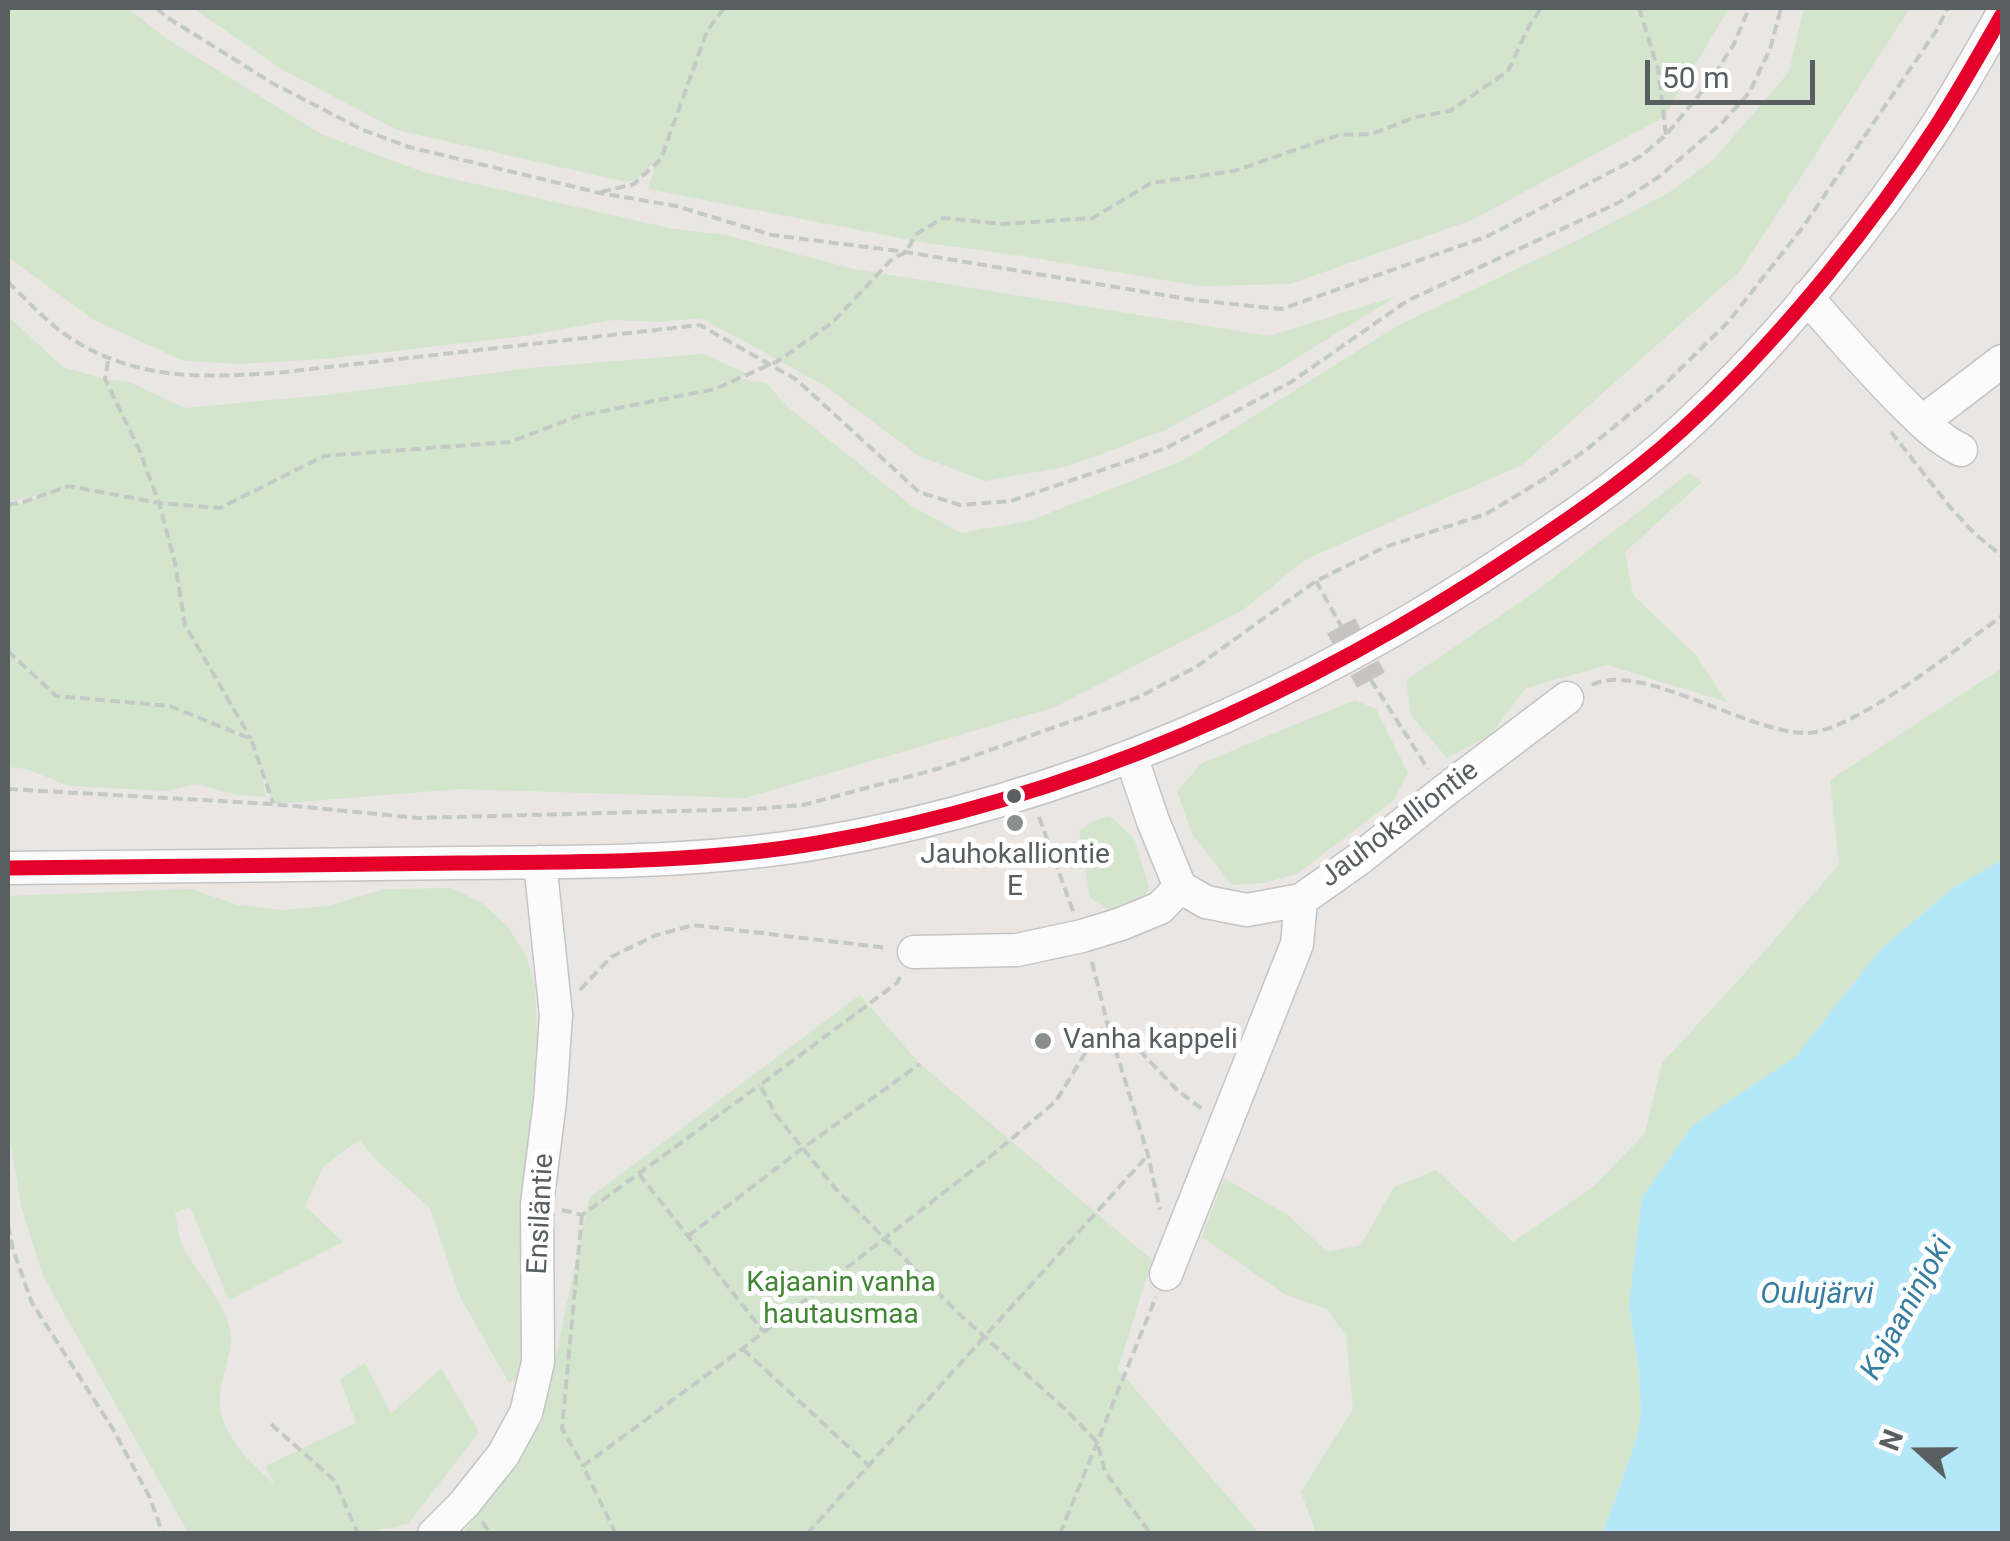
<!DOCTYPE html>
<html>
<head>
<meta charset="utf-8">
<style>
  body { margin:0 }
  #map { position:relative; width:2010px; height:1541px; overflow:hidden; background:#e9e6e3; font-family:Roboto,sans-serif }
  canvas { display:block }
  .frame { position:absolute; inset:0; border:10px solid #595e61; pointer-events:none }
  .north { position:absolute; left:1870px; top:1401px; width:100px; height:100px; -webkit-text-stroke:8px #fff; paint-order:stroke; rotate:291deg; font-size:28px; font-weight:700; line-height:40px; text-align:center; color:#595e61 }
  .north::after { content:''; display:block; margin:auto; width:35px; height:45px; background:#595e61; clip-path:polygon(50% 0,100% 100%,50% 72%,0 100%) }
  .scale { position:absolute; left:1645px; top:60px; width:170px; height:45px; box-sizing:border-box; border:5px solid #595e61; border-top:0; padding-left:12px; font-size:30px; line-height:35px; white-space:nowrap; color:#595e61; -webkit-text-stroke:8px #fff; paint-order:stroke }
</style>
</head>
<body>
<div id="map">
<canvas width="2010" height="1541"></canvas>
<div class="frame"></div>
<div class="north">N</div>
<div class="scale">50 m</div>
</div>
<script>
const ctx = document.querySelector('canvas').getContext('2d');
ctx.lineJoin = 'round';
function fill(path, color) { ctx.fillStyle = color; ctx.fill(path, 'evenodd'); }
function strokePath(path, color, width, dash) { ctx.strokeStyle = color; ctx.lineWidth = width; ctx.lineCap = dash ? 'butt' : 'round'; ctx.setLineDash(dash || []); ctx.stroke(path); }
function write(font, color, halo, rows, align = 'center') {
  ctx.font = font + ' Roboto,sans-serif'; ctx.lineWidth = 10; ctx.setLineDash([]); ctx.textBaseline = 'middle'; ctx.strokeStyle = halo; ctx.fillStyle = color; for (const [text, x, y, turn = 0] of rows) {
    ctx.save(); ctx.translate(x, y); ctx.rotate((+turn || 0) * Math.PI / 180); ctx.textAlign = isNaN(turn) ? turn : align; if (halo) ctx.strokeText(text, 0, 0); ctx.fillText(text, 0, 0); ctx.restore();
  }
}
fill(new Path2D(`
  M 8,8 L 128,8 L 164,37 L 321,134 L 423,172 L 669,228 L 725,235 L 854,269 L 1269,336 L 1397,296 L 1277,370 L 1165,430 L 1069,466 L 985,481 L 919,456 L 822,384 L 701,318 L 661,322 L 613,320 L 524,336 L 325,359 L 240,364 L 184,361 L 94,320 L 8,257 Z
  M 193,8 L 1729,8 L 1664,117 L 1472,220 L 1290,284 L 1199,286 L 1023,256 L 926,243 L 648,189 L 657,159 L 635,180 L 626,182 L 397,130 L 283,70 Z
  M 1804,8 L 1910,8 L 1740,271 L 1522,465 L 1306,559 L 1243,610 L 1055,707 L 745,798 L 460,789 L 273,804 L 257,758 L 266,797 L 237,795 L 196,784 L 167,791 L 70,786 L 26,769 L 8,767 L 8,654 L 26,668 L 8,651 L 8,505 L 23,502 L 50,492 L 8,502 L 8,316 L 63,367 L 105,379 L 129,382 L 185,408 L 336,394 L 529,368 L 703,354 L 748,374 L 739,379 L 766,383 L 789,408 L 913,507 L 961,533 L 1029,521 L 1184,460 L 1397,326 L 1582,238 L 1667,194 L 1714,159 L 1789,72 Z
  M 1689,473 L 1702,482 L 1625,552 L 1633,595 L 1696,655 L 1727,702 L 1607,665 L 1526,688 L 1490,735 L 1447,758 L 1411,715 L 1406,680 L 1532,594 Z
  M 2002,668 L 2002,860 L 1953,888 L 1880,950 L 1795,1057 L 1692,1126 L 1642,1197 L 1629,1305 L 1639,1371 L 1641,1417 L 1635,1444 L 1603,1533 L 1316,1533 L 1301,1492 L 1353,1409 L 1346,1336 L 1327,1309 L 1286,1295 L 1202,1237 L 1224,1178 L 1288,1215 L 1327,1252 L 1361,1245 L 1394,1187 L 1436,1170 L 1513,1242 L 1593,1187 L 1645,1133 L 1662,1063 L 1756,961 L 1839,864 L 1830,780 Z
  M 1355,700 L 1376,709 L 1408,773 L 1394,800 L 1297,874 L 1264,883 L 1232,885 L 1192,834 L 1177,791 L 1202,763 Z
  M 1110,816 L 1134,838 L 1149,887 L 1138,906 L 1112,912 L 1090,898 L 1079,831 L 1093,821 Z
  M 452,888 L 482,903 L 507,926 L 526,955 L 535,987 L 537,1035 L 524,1218 L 526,1371 L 509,1383 L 460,1297 L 430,1208 L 376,1160 L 359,1140 L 324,1166 L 305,1206 L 343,1242 L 229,1300 L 190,1207 L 175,1213 C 178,1226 179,1240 185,1251 C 199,1276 221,1297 229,1325 C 235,1351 222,1370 220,1395 C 216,1433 251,1462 275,1485 L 265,1466 L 356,1423 L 340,1379 L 365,1363 L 391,1414 L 441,1368 L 479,1432 L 408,1524 L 357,1534 L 189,1534 L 43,1276 L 21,1206 L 8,1125 L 8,896 L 191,889 L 238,905 L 282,910 L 328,906 L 384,889 Z
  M 860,995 L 920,1064 L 1152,1260 L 1118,1369 L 1259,1533 L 463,1534 L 542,1422 L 589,1198 Z`), '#d4e5cd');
fill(new Path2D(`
  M 2002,860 L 2002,1533 L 1603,1533 L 1635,1444 L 1641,1417 L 1639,1371 L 1629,1305 L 1642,1197 L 1692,1126 L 1795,1057 L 1880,950 L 1953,888 Z`), '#b4e7f7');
strokePath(new Path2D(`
  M 1341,626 L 1371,680`), '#c5c4c2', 32, [32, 16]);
const minor = new Path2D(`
  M 1807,297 C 1836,331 1865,364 1896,396 C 1916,416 1935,437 1961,450
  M 1922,422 L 2002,361
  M 1131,756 L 1153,821 L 1180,887 L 1206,902 L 1247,910 L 1301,900 L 1359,859 L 1443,792 L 1567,698
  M 8,868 C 158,867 309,865 459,863 C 579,862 700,863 818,843 C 1070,800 1307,694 1519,552 C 1583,510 1647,465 1702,411 C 1787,330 1873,223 1937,125 C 1960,89 1981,52 2002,15
  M 914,952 L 1017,950 L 1082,936 L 1121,924 L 1160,908 L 1180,887
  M 1166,1274 L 1297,944 L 1301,900
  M 434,1534 L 464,1504 L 503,1455 L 526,1413 L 538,1362 L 537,1204 L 550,1101 L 556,1015 L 540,862`);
strokePath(minor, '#c4c4c4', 35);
strokePath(new Path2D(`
  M 157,8 L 165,16 L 272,83 L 363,130 L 409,147 L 600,193 L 676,206 L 772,235 L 906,252 L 1193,300 L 1282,309 L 1488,236 L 1641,156 L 1666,135 L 1709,83 L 1734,44 L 1749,8
  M 1639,8 L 1658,69 L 1666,135
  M 601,192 L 634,184 L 661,159 L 707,31 L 724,8
  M 8,282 C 28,301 49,325 72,339 C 136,380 202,378 276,373 L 700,325 L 797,380 L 919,492 L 960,505 L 1011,501 L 1166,448 L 1291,382 L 1407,301 L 1620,202 L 1660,176 L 1722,123 L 1749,93 L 1770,49 L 1781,8
  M 108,361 L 105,379 L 139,449 L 159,503 L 175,563 L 185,625 L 251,739
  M 1891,432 L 1951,508 L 1975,534 L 2002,556
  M 8,505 L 23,502 L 69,486 L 159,503 L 220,508 L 324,456 L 510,442 L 578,416 L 715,389 L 778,361 L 832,323 L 891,260 L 906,252 L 916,234 L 943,218 L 1003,224 L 1093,218 L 1151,183 L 1234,171 L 1339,135 L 1371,134 L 1416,117 L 1450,111 L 1508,71 L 1529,26 L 1541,8
  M 1316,581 L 1341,626
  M 8,651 L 56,696 L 170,706 L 251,739 L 273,803
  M 1371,680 L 1428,769
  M 1592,685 C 1638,660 1748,733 1806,733 C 1853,733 1961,645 2002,616
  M 8,789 L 273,804 L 418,818 L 754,809 L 803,805 L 937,769 L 1139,697 L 1196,667 L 1316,581 L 1385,547 L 1486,514 L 1539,482 L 1586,450 L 1661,388 L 1728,322 L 1803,227 L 1936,31 L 1948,8
  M 1039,817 L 1073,911
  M 1092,962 L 1107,1022 L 1142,1053 L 1178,1091 L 1202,1109
  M 900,977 L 897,983 L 760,1085 L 776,1115 L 834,1187 L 958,1313 L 1065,1409 L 1097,1442 L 1105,1472 L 1151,1534
  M 580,990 L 611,957 L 654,936 L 693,925 L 888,948
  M 639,1174 L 763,1331
  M 562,1210 L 582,1215 L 760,1085
  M 582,1215 L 562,1428 L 583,1466
  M 8,1225 L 13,1250 L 32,1303 L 113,1429 L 150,1498 L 163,1534
  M 688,1236 L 803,1148 L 920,1064
  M 743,1349 L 868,1465
  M 271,1424 L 335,1481 L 358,1534
  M 482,1522 L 491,1534
  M 616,1534 L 583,1466 L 742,1349 L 996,1152 L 1056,1101 L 1089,1047 L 1107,1022 L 1148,1155 L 1160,1210
  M 807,1534 L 1148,1155
  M 1060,1534 L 1156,1297`), '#c4c9c6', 4, [10, 5]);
strokePath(minor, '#fcfbfb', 32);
strokePath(new Path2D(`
  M 8,868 C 158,867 309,865 459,863 C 579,862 700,863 818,843 C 1070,800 1307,694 1519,552 C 1583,510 1647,465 1702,411 C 1787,330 1873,223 1937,125 C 1960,89 1981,52 2002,15`), '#e4002b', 15);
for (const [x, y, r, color] of [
  [1014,796,9,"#595e61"],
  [1015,823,10,"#8b8e8e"],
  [1043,1041,10,"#8b8e8e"]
]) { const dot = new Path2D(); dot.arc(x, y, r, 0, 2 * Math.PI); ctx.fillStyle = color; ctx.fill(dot); strokePath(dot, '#fff', 4); }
write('28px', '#595e61', '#fff', [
  ["Jauhokalliontie",1400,825,-37],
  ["Ensiläntie",542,1214,-87]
]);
write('28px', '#595e61', '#fff', [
  ["Jauhokalliontie",1015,856],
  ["E",1015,888],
  ["Vanha kappeli",1063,1041,"left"]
]);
write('28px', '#408534', '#fff', [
  ["Kajaanin vanha",841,1284],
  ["hautausmaa",841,1316]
]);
write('italic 30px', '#377d9f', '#fff', [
  ["Oulujärvi",1817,1295],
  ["Kajaaninjoki",1908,1309,-61]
]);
</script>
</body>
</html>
